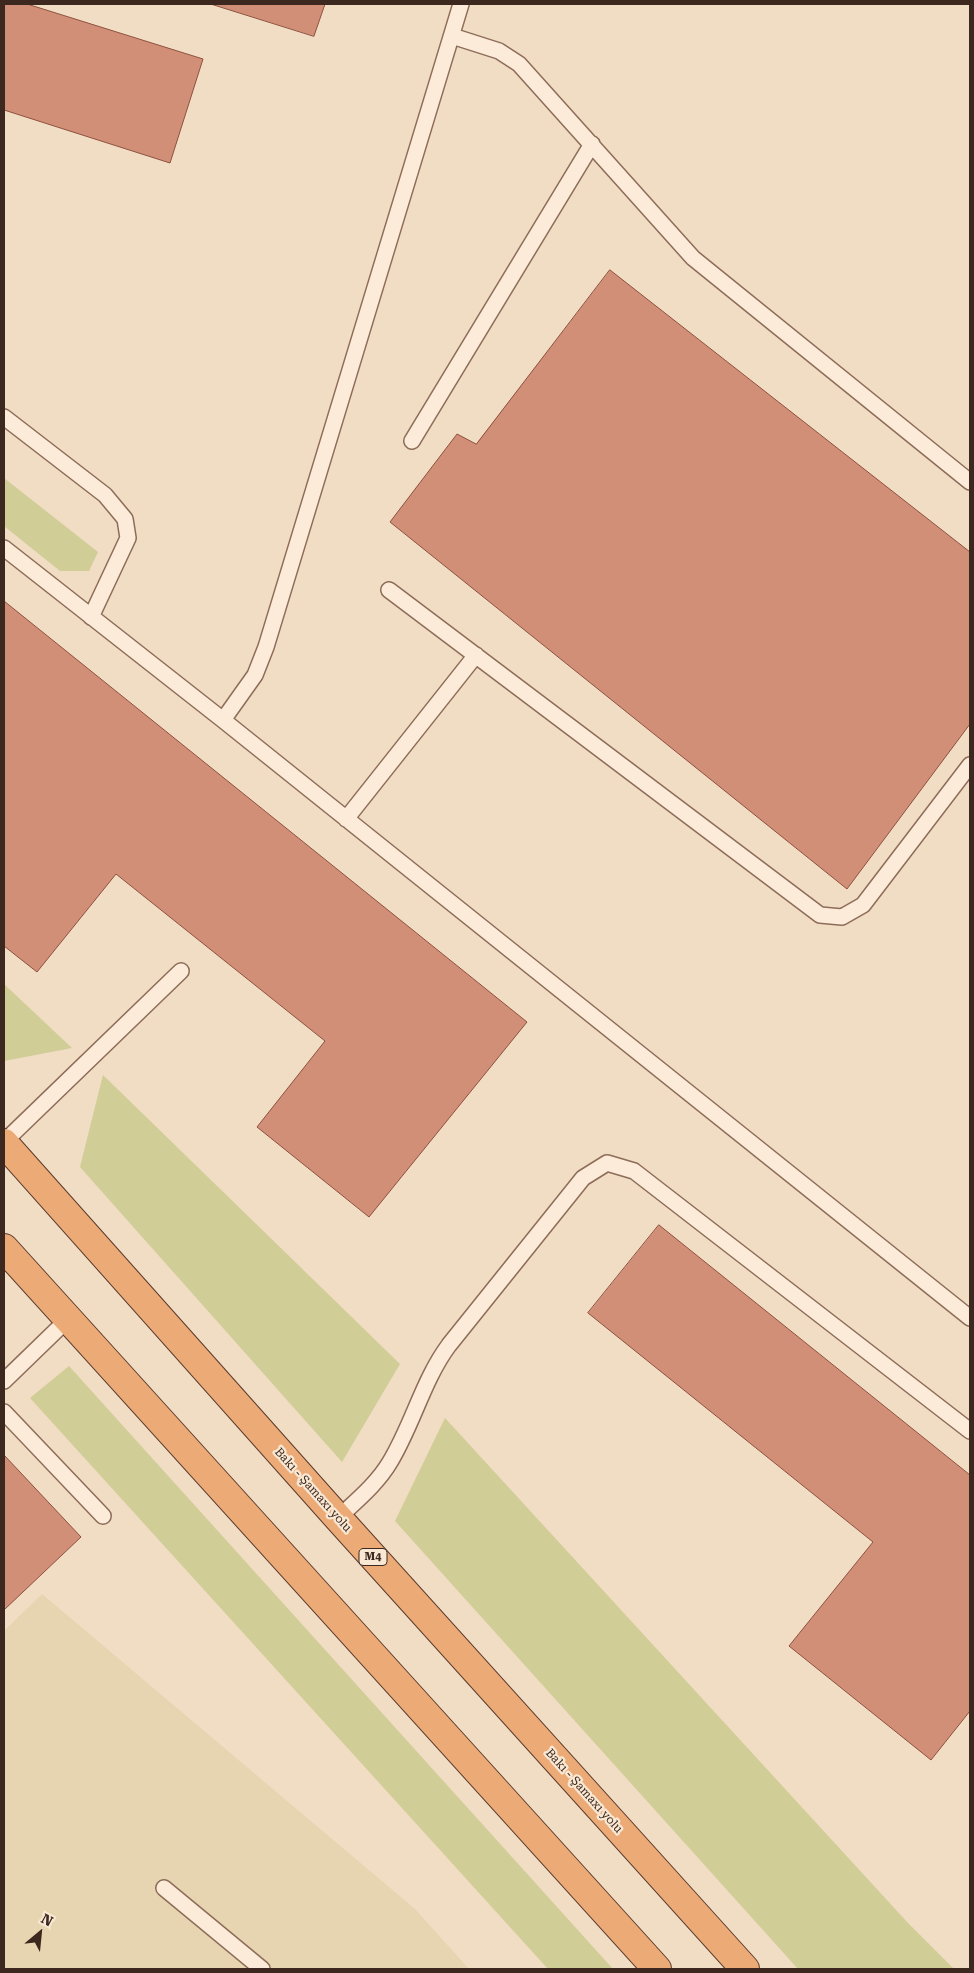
<!DOCTYPE html>
<html>
<head>
<meta charset="utf-8">
<style>
  body { margin:0 }
  #map { position:relative; width:974px; height:1973px; overflow:hidden; background:#f1dcc4; font-family:"Roboto Serif",serif }
  canvas { display:block }
  .frame { position:absolute; inset:0; border:5px solid #3c281e; pointer-events:none }
  .north { position:absolute; left:15px; top:1908px; width:50px; height:50px; -webkit-text-stroke:4px #f8e8d4; paint-order:stroke; rotate:28deg; font-size:14px; font-weight:700; line-height:20px; text-align:center; color:#3c281e }
  .north::after { content:''; display:block; margin:auto; width:18px; height:22px; background:#3c281e; clip-path:polygon(50% 0,100% 100%,50% 72%,0 100%) }
</style>
</head>
<body>
<div id="map">
<canvas width="974" height="1973"></canvas>
<div class="frame"></div>
<div class="north">N</div>
</div>
<script>
const ctx = document.querySelector('canvas').getContext('2d');
ctx.lineJoin = 'round';
function fill(path, color) { ctx.fillStyle = color; ctx.fill(path, 'evenodd'); }
function strokePath(path, color, width, dash) { ctx.strokeStyle = color; ctx.lineWidth = width; ctx.lineCap = dash ? 'butt' : 'round'; ctx.setLineDash(dash || []); ctx.stroke(path); }
function write(font, color, halo, rows, align = 'center') {
  ctx.font = font + ' "Roboto Serif",serif'; ctx.lineWidth = 4.5; ctx.setLineDash([]); ctx.textBaseline = 'middle'; ctx.strokeStyle = halo; ctx.fillStyle = color; for (const [text, x, y, turn = 0] of rows) {
    ctx.save(); ctx.translate(x, y); ctx.rotate((+turn || 0) * Math.PI / 180); ctx.textAlign = isNaN(turn) ? turn : align; if (halo) ctx.strokeText(text, 0, 0); ctx.fillText(text, 0, 0); ctx.restore();
  }
}
fill(new Path2D(`
  M 42,1594 L 415,1909 L 469,1969 L 4,1969 L 4,1631 Z`), '#e7d5b1');
fill(new Path2D(`
  M 4,478 L 98,552 L 89,571 L 60,571 L 4,526 Z
  M 4,984 L 72,1048 L 4,1061 Z
  M 103,1075 L 400,1364 L 342,1462 L 80,1167 Z
  M 69,1366 L 613,1969 L 548,1969 L 30,1398 Z
  M 445,1418 L 908,1923 L 954,1969 L 798,1969 L 395,1521 Z`), '#d0cd97');
const building = new Path2D(`
  M 4,4 L 27,4 L 203,59 L 170,163 L 4,110 Z
  M 211,4 L 325,4 L 314,36 Z
  M 610,270 L 970,552 L 970,724 L 847,889 L 390,522 L 457,434 L 476,444 Z
  M 4,601 L 527,1022 L 369,1217 L 257,1127 L 325,1041 L 116,874 L 37,972 L 4,946 Z
  M 659,1225 L 970,1475 L 970,1711 L 931,1760 L 789,1646 L 873,1542 L 588,1313 Z
  M 4,1455 L 81,1537 L 4,1610 Z`);
fill(building, '#d18f78');
strokePath(building, '#8d503d', 1);
const service = new Path2D(`
  M 452,36 L 499,51 L 519,64 L 693,258 L 970,482
  M 4,417 L 105,495 L 125,519 L 128,538 L 91,617
  M 412,441 L 592,144
  M 4,548 L 223,720 L 970,1318
  M 389,590 L 820,915 L 842,917 L 863,905 L 970,765
  M 223,720 L 255,675 L 266,647 L 461,4
  M 346,819 L 476,655
  M 4,1142 L 181,971
  M 4,1381 L 68,1319
  M 4,1412 L 103,1516
  M 338,1518 C 356,1501 377,1484 390,1462 C 413,1424 423,1380 449,1345 L 583,1178 L 607,1163 L 634,1171 L 970,1431
  M 164,1888 L 262,1969`);
const trunk = new Path2D(`
  M 4,1143 L 338,1518 L 745,1969
  M 4,1248 L 657,1969`);
strokePath(service, '#8d6c59', 18);
strokePath(trunk, '#5a3b2d', 30);
strokePath(service, '#fbebd8', 15);
strokePath(trunk, '#ecaa76', 28);
for (const [x, y, w] of [
  [373,1557,28]
]) { const box = new Path2D(); box.roundRect(x - w / 2, y - 8.5, w, 17, 4); ctx.fillStyle = '#f8e8d4'; ctx.fill(box); strokePath(box, '#3c281e', 1); }
write('bold 11px', '#3c281e', null, [
  ["M4",373,1557]
]);
write('12px', '#3c281e', '#f8e8d4', [
  ["Bakı - Şamaxı yolu",313,1490,48],
  ["Bakı - Şamaxı yolu",584,1791,48]
]);
</script>
</body>
</html>
